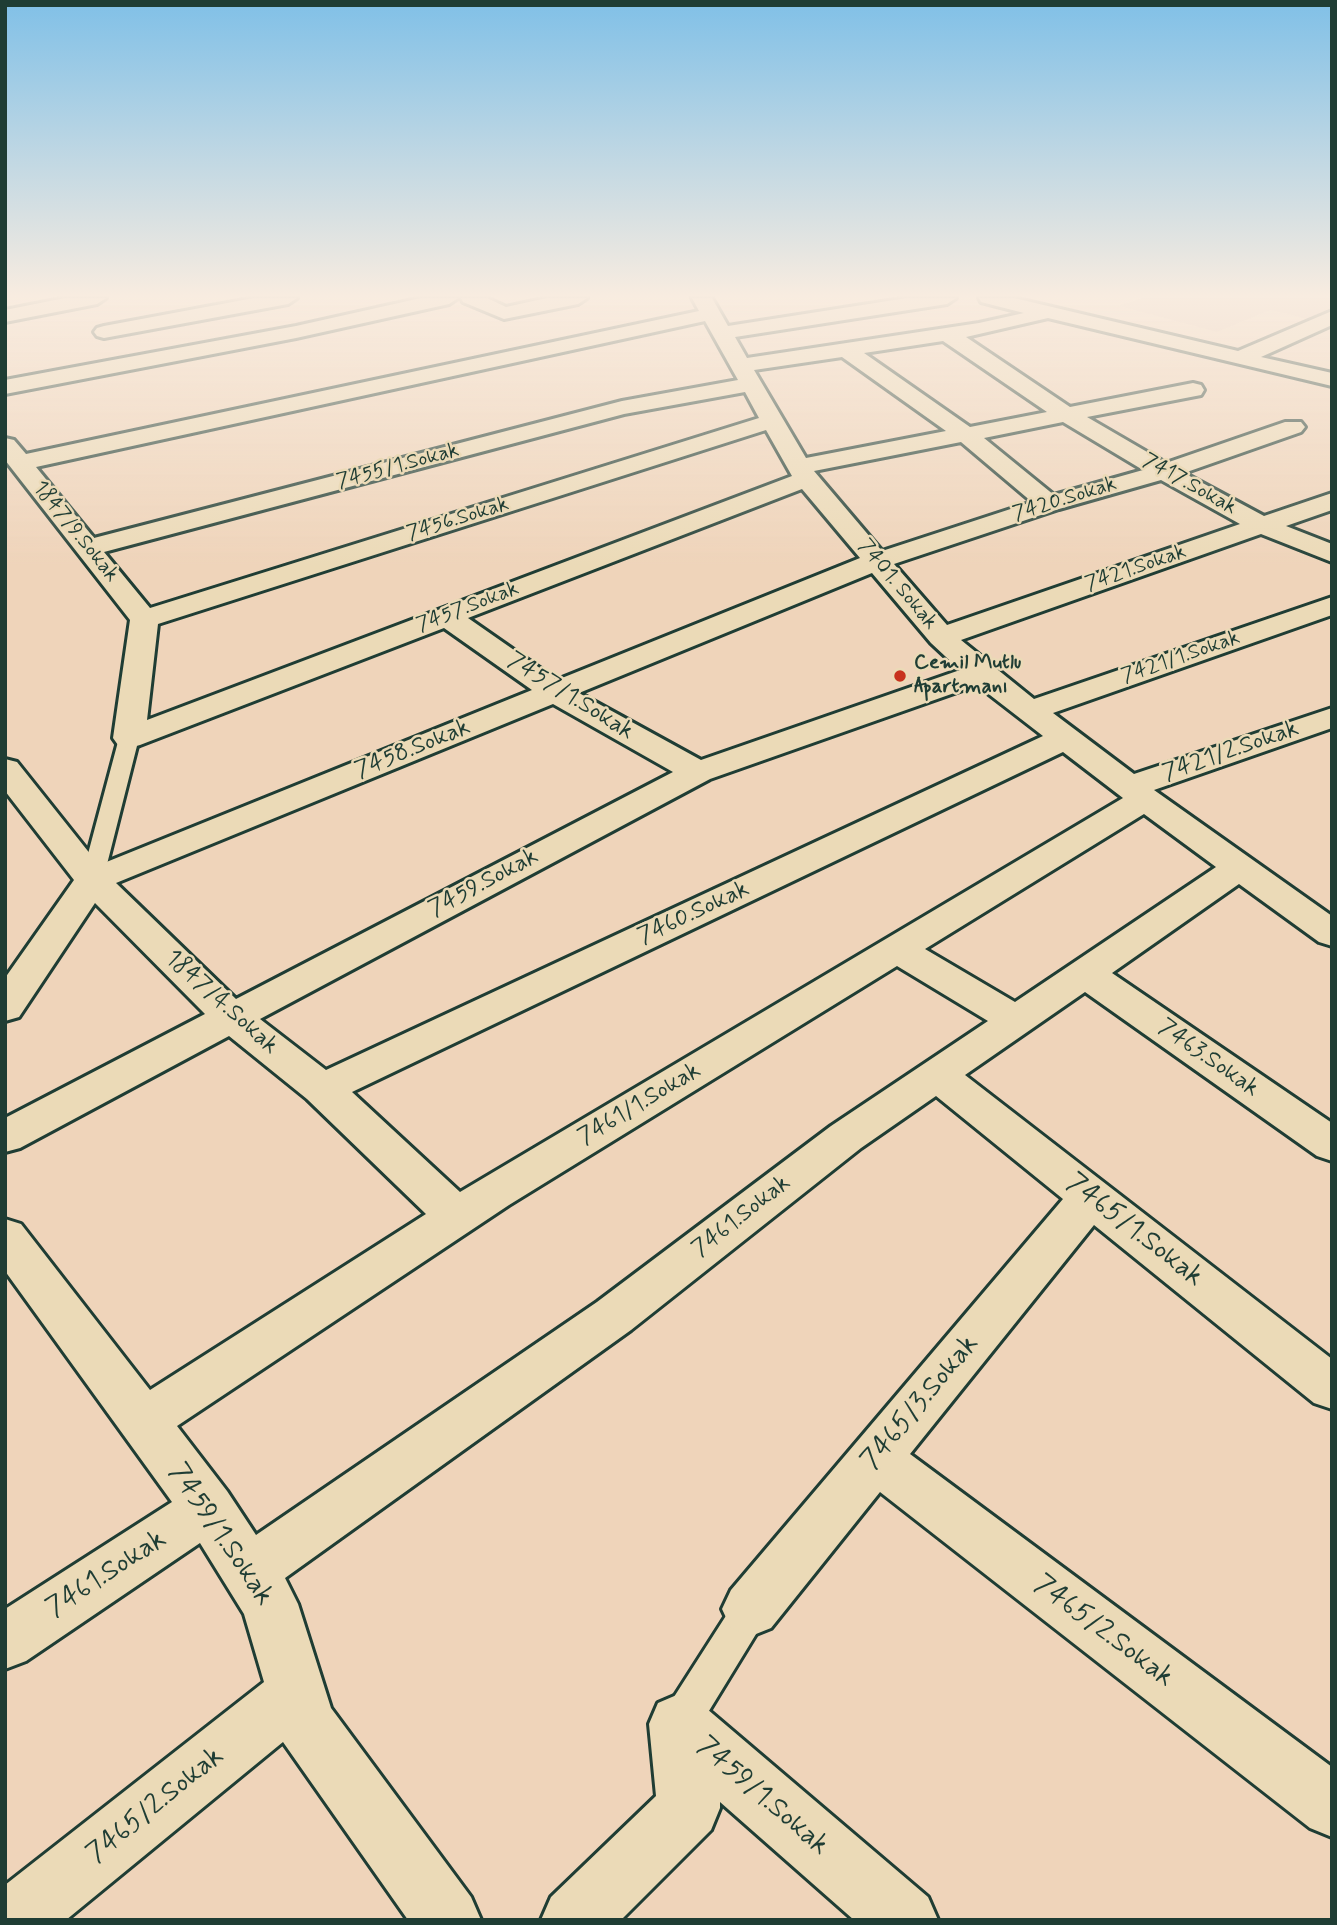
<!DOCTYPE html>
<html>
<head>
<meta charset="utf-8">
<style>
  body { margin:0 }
  #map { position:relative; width:1337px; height:1925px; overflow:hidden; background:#efd4ba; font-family:Mynerve,sans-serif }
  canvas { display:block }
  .frame { position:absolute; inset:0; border:7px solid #1f3d34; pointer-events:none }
</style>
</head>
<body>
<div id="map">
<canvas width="1337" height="1925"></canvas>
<div class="frame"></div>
</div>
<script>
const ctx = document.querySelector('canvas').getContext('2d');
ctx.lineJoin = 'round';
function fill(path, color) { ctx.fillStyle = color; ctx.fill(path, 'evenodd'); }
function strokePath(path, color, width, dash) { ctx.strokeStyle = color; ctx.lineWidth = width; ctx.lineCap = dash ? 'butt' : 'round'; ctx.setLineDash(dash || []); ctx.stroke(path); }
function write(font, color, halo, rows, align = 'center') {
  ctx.font = font + ' Mynerve,sans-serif'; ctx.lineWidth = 5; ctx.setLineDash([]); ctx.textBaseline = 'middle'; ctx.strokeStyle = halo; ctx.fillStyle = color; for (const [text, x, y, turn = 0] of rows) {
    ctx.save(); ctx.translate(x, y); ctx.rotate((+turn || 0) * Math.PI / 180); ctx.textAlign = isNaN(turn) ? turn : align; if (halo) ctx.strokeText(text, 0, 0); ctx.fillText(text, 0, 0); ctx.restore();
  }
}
fill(new Path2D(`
  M 1141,298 L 1332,298 L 1332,307 L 1308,319 L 1270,310 L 1217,332 L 1119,306 Z`), '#e6c8b4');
const service = new Path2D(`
  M 129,732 L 136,734 L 139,738 L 103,880 L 100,885 L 84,885 L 81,880 L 119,738 L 122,734 Z
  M 751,1592 L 764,1597 L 769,1609 L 764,1621 L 693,1737 L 679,1743 L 665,1737 L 660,1724 L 665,1711 L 738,1597 Z`);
const minor = new Path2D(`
  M 65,298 L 106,298 L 97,304 L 5,322 L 5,310 Z
  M 254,298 L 297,298 L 288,304 L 104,338 L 97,336 L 94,332 L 97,328 L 104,326 Z
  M 421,298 L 458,298 L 449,304 L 296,338 L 5,394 L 5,380 L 296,326 Z
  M 461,298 L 487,298 L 506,307 L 547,298 L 587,298 L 578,304 L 504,319 L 463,302 Z
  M 692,298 L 712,298 L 728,326 L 907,298 L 956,298 L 947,304 L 735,337 L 747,358 L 979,323 L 1024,313 L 981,302 L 979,298 L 1014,298 L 1238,351 L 1332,311 L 1332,325 L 1261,357 L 1332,373 L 1332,386 L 1048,318 L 966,337 L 1070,407 L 1193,383 L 1201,385 L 1204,390 L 1201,395 L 1087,417 L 1166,463 L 1285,422 L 1301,422 L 1305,427 L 1301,432 L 1184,473 L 1264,516 L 1332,493 L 1332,510 L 1286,526 L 1332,544 L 1332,562 L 1261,534 L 961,640 L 1034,699 L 1332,597 L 1332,615 L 1053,713 L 1134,774 L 1332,708 L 1332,728 L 1154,790 L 1332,916 L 1332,946 L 1319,942 L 1239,884 L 1112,973 L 1332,1123 L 1332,1161 L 1317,1156 L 1085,992 L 965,1075 L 1332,1359 L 1332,1409 L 1314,1403 L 1094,1225 L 910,1454 L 1332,1767 L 1332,1837 L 1310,1828 L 880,1492 L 771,1628 L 751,1636 L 731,1628 L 722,1609 L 731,1590 L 1063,1199 L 936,1096 L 861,1148 L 631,1330 L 285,1578 L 298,1604 L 331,1708 L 471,1897 L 481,1920 L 408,1920 L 283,1742 L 66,1920 L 5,1920 L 5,1885 L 264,1682 L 244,1614 L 200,1543 L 26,1661 L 5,1669 L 5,1609 L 172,1502 L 5,1271 L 5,1219 L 21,1224 L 150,1390 L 426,1214 L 307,1099 L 229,1036 L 20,1148 L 5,1152 L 5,1118 L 205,1014 L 95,903 L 19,1017 L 5,1021 L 5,978 L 74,880 L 5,791 L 5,759 L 17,762 L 99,865 L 532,690 L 444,628 L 140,745 L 129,748 L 118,745 L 113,738 L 130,620 L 5,460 L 5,438 L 14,440 L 26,454 L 699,311 ZM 705,321 L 738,380 L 622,401 L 94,538 L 36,467 ZM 943,341 L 1047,412 L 970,427 L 864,353 ZM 842,357 L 946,431 L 806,458 L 754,370 ZM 745,392 L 759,418 L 150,608 L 104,552 L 624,414 ZM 1063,422 L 1143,470 L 1054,495 L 984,438 ZM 766,430 L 792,476 L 147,720 L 158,624 ZM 961,442 L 1032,502 L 882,551 L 814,471 ZM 1161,480 L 1240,524 L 947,625 L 894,564 L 1059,509 ZM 802,489 L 860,558 L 557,680 L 468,618 ZM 872,573 L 931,643 L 960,670 L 701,760 L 579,693 ZM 977,685 L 1043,736 L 326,1070 L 260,1019 L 710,779 ZM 553,704 L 673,772 L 236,999 L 116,883 ZM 1063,752 L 1123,798 L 460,1192 L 352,1092 ZM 1144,814 L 1216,867 L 1015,1002 L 925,949 ZM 897,966 L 988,1021 L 831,1126 L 597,1302 L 256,1535 L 227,1491 L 177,1426 L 509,1205 Z
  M 679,1694 L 700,1703 L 928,1897 L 938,1920 L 854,1920 L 720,1802 L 720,1808 L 711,1830 L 621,1920 L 541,1920 L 551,1897 L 656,1796 L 649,1724 L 658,1703 Z`);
strokePath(service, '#1f3d34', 6);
strokePath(minor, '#1f3d34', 6);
fill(service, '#ebdab7');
fill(minor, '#ebdab7');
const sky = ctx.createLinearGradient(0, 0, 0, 568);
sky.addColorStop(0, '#80c0e7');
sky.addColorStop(0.52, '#f8ece0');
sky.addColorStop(1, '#f8ece000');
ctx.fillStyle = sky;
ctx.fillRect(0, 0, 1337, 568);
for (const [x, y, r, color] of [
  [900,676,7,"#c8321e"]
]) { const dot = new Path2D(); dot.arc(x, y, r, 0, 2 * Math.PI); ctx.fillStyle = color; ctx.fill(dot); strokePath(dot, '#ebdab7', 2.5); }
write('21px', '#1f3d34', '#ebdab7', [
  ["7455/1.Sokak",398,467,-15],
  ["7417.Sokak",1189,485,29],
  ["7420.Sokak",1065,500,-17],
  ["7456.Sokak",458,520,-17],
  ["1847/9.Sokak",75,532,51],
  ["7421.Sokak",1136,569,-19],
  ["7401. Sokak",897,585,50],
  ["7457.Sokak",468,608,-21],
  ["7421/1.Sokak",1181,658,-19]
]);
write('bold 21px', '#1f3d34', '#ebdab7', [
  ["Cemil Mutlu",914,664],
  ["Apartmanı",914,688]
], 'left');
write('24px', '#1f3d34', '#ebdab7', [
  ["7457/1.Sokak",570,697,32],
  ["7458.Sokak",413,750,-22],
  ["7421/2.Sokak",1231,752,-19],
  ["7459.Sokak",484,884,-28],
  ["7460.Sokak",694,914,-25],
  ["1847/4.Sokak",221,1003,42],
  ["7463.Sokak",1208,1059,35],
  ["7461/1.Sokak",640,1105,-31],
  ["7461.Sokak",742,1217,-38]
]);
write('28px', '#1f3d34', '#ebdab7', [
  ["7465/1.Sokak",1134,1231,38],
  ["7465/3.Sokak",921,1403,-50],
  ["7459/1.Sokak",220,1535,56],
  ["7461.Sokak",107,1575,-33],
  ["7465/2.Sokak",1103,1632,37],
  ["7459/1.Sokak",762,1797,41],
  ["7465/2.Sokak",156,1806,-39]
]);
</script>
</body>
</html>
